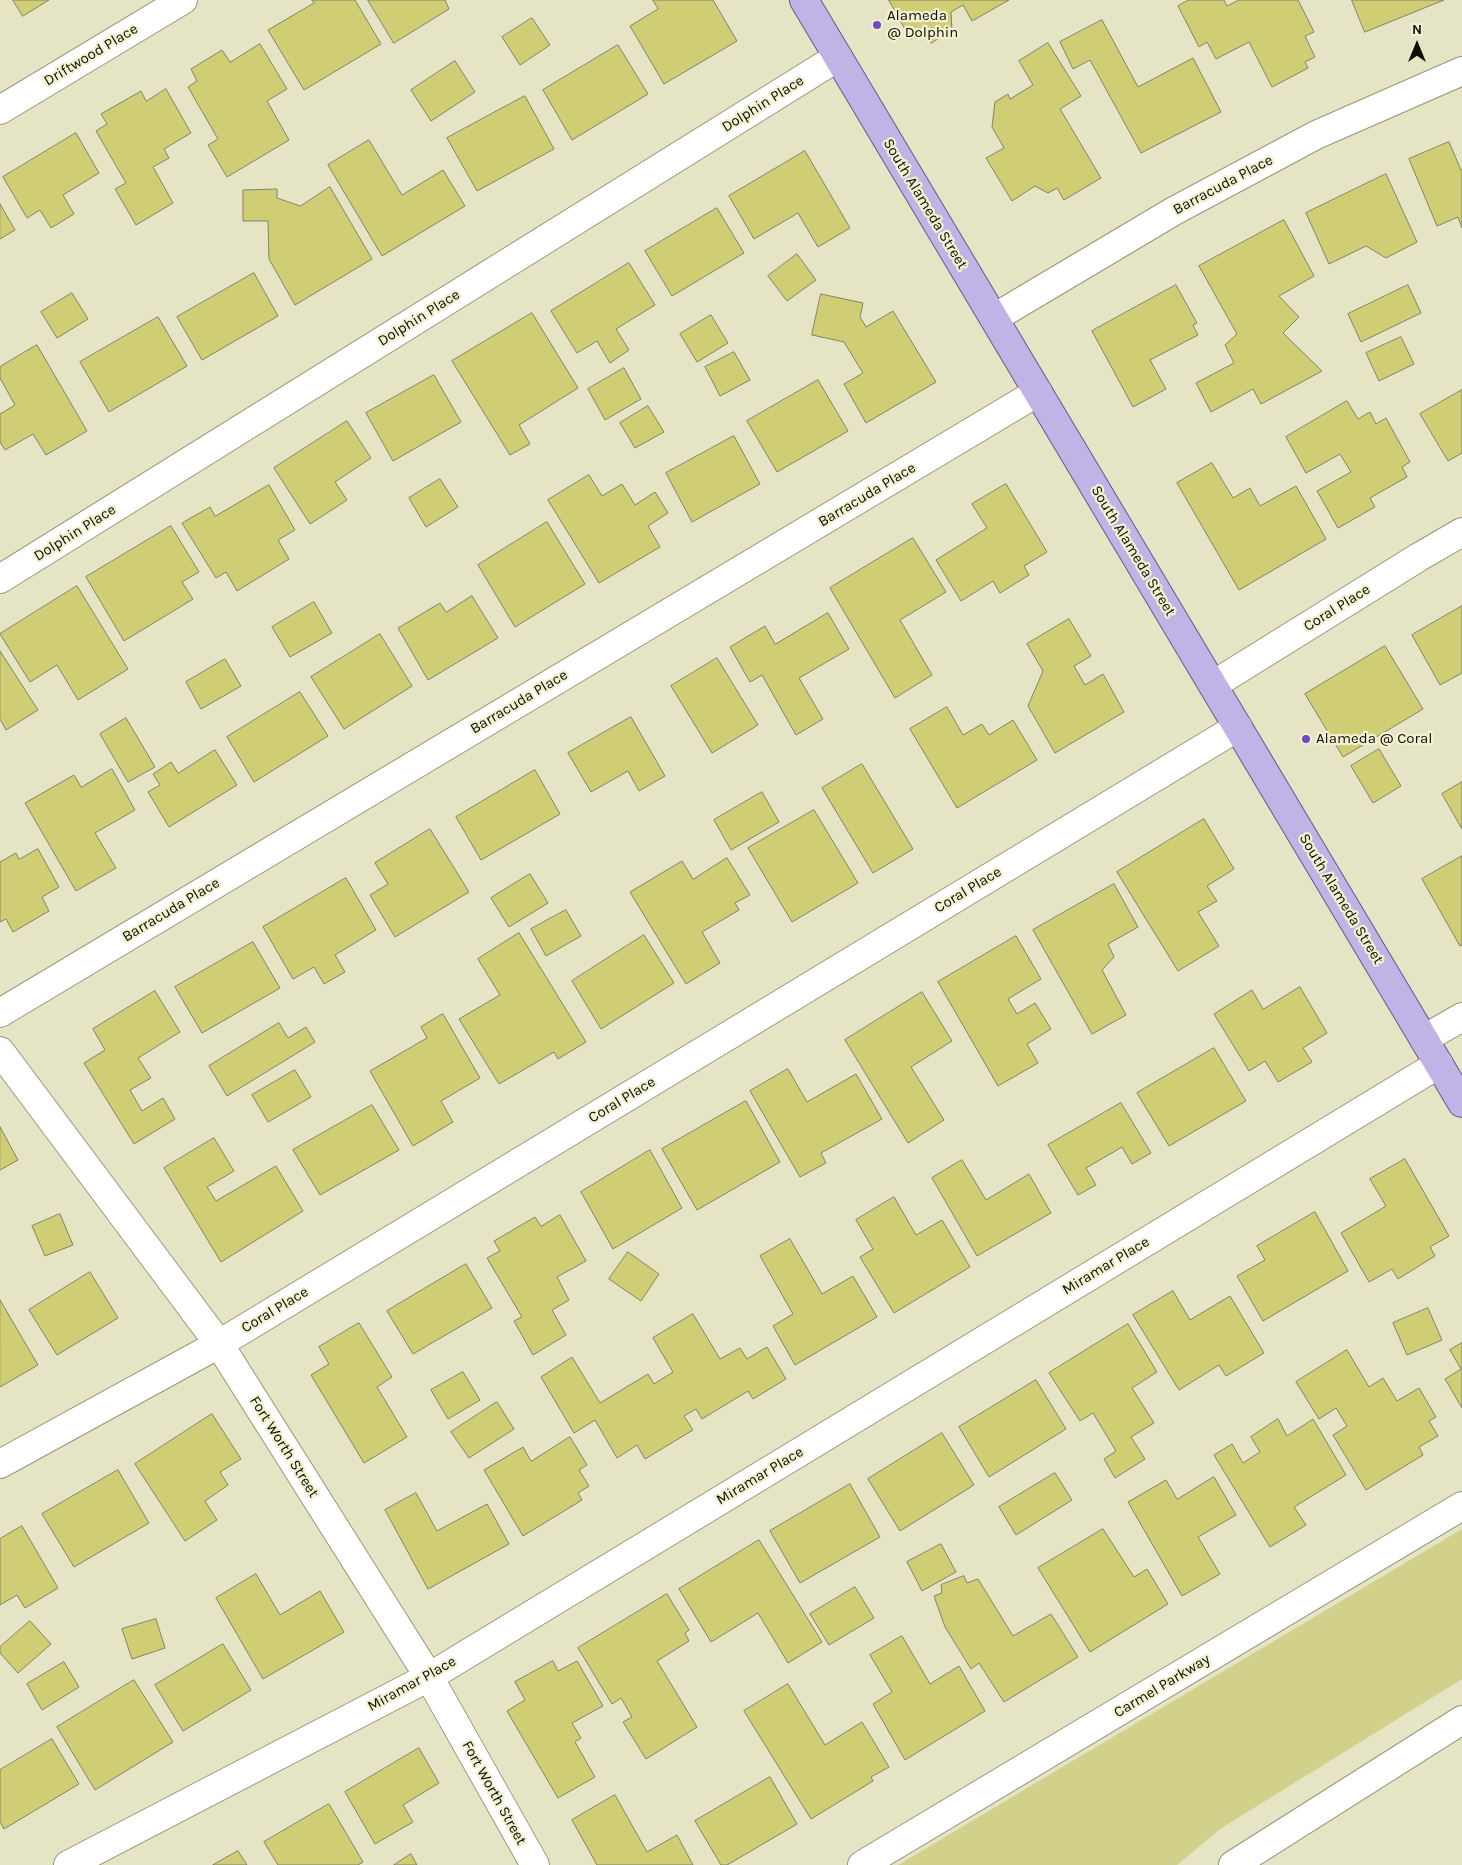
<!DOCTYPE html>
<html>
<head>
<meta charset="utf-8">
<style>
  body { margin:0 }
  #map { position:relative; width:1462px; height:1865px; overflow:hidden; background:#e5e5c5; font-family:Karla,sans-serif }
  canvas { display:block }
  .north { position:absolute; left:1392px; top:20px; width:50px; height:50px; -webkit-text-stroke:4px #f2f2d2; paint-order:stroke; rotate:0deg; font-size:14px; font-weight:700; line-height:20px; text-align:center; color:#0d0d04 }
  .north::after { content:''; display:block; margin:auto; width:18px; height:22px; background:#0d0d04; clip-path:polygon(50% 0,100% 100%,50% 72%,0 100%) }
</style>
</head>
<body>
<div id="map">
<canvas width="1462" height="1865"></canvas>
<div class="north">N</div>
</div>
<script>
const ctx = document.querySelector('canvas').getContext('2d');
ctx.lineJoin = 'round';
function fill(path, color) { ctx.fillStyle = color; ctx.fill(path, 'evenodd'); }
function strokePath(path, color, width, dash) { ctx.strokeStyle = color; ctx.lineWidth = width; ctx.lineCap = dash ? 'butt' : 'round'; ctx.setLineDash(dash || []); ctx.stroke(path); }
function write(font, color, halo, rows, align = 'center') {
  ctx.font = font + ' Karla,sans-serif'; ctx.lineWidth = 4.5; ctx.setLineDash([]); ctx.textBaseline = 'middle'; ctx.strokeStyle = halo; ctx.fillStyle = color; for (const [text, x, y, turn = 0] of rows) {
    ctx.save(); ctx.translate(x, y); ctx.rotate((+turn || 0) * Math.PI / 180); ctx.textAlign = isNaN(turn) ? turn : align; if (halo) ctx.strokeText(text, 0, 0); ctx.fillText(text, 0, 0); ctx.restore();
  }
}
fill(new Path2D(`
  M 1462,1529 L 1462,1679 L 1220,1829 L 1177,1865 L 898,1865 Z`), '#d1d18c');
const building = new Path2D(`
  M 13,0 L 49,0 L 23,16 Z
  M 312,0 L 355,0 L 381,44 L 304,90 L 268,30 L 314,3 Z
  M 368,0 L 445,0 L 449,9 L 394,43 Z
  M 653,0 L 713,0 L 737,41 L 664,84 L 630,26 L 658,9 Z
  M 889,0 L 1009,0 L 972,21 L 963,5 L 951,12 L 952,31 L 931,43 L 921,33 L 911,39 Z
  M 1189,0 L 1224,0 L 1227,6 L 1239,0 L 1298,0 L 1314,32 L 1305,36 L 1315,57 L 1305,62 L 1308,68 L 1272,87 L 1249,42 L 1216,59 L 1207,42 L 1199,47 L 1178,6 Z
  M 1352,0 L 1444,0 L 1365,32 Z
  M 532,18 L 550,45 L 520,65 L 502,37 Z
  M 1102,20 L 1138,87 L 1193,58 L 1221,112 L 1141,153 L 1090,60 L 1073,69 L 1060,42 Z
  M 1048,43 L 1081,96 L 1060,109 L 1101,178 L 1064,200 L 1057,188 L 1048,193 L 1035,186 L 1012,201 L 986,158 L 1004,148 L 992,127 L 995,102 L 1008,94 L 1010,99 L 1033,85 L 1019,61 Z
  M 260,44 L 287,89 L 267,101 L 289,140 L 227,177 L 208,145 L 218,139 L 188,87 L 197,81 L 191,69 L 222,50 L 230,62 Z
  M 618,45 L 648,94 L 572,140 L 543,90 Z
  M 455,61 L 475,92 L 431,121 L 411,90 Z
  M 166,89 L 191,133 L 164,149 L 169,158 L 153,167 L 173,203 L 136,225 L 115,189 L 126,183 L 96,131 L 107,124 L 101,114 L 141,91 L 146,101 Z
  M 525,96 L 554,149 L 477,191 L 447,138 Z
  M 76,133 L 99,173 L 63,195 L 74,214 L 51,228 L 40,210 L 27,218 L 3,177 Z
  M 369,140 L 402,195 L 443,170 L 465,206 L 382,256 L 328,165 Z
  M 1449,142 L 1461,170 L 1462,169 L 1462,228 L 1458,217 L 1437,226 L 1409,159 Z
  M 805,151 L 850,228 L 818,247 L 798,213 L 754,239 L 729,196 Z
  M 1386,174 L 1417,242 L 1386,258 L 1366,246 L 1329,264 L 1306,213 Z
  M 330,187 L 372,259 L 295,305 L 269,259 L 268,221 L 243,221 L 243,190 L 277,189 L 277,198 L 300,206 Z
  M 0,204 L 15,230 L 0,239 Z
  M 717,208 L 744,253 L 672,296 L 645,251 Z
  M 1284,220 L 1314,276 L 1279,296 L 1299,317 L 1283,333 L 1322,371 L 1261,404 L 1253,389 L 1211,412 L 1196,383 L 1234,363 L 1225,345 L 1237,334 L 1199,266 Z
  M 797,254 L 816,280 L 787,301 L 768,276 Z
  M 629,263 L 655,305 L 616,329 L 629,350 L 610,363 L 597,341 L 577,353 L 551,311 Z
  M 254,273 L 278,316 L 202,360 L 177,317 Z
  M 1176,285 L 1197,323 L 1193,325 L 1198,335 L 1150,360 L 1166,389 L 1133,407 L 1092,331 Z
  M 1408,285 L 1421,313 L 1361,342 L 1348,314 Z
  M 72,293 L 88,319 L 57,338 L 41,312 Z
  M 821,294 L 863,303 L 860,317 L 866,327 L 893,311 L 936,382 L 866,423 L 844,384 L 863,373 L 844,342 L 812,335 Z
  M 532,313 L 578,388 L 519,425 L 530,444 L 510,455 L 452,361 Z
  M 711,315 L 728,343 L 697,362 L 680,334 Z
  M 158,317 L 187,366 L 109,412 L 80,362 Z
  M 1401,337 L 1414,364 L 1379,381 L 1366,353 Z
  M 37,345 L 87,431 L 46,455 L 33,434 L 5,450 L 0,442 L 0,414 L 15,405 L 0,378 L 0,367 Z
  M 734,352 L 750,380 L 720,396 L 705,367 Z
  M 624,368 L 641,399 L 605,420 L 588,389 Z
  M 434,375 L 461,422 L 393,461 L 366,413 Z
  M 818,380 L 848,431 L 777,472 L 747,421 Z
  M 1462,390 L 1462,453 L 1448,461 L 1420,414 Z
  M 1347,401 L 1358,419 L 1370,412 L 1376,424 L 1386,418 L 1410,462 L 1402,467 L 1407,477 L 1370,498 L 1375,507 L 1338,528 L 1317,491 L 1351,472 L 1340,454 L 1306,473 L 1286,437 Z
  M 648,406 L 664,432 L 635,448 L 620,423 Z
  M 347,421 L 371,458 L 335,482 L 347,500 L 310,524 L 274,468 Z
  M 734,436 L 760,484 L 692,522 L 666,473 Z
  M 1212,463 L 1233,498 L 1250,488 L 1260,506 L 1296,486 L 1326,539 L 1239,590 L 1177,483 Z
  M 589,475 L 602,496 L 622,484 L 635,505 L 655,492 L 668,513 L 648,526 L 660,547 L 599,583 L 548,500 Z
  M 440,479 L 458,507 L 426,527 L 409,498 Z
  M 1006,484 L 1047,552 L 1024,566 L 1029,575 L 1000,593 L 993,581 L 961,601 L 936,560 L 987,528 L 972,504 Z
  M 269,485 L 295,530 L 278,540 L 289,559 L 237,591 L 226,572 L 216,578 L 182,523 L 210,507 L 215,516 Z
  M 547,522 L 585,584 L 515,627 L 478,565 Z
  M 171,526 L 199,572 L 182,582 L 193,599 L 124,641 L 86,577 Z
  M 913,538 L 946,592 L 900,620 L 932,675 L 895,698 L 830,588 Z
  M 77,586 L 128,669 L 78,700 L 57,665 L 30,682 L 0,634 Z
  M 472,596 L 498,638 L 428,680 L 398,628 L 440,603 L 446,612 Z
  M 314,602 L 332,633 L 290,657 L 272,627 Z
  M 1462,606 L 1462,673 L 1440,685 L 1412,635 Z
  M 828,613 L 849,649 L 799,678 L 823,719 L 796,735 L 762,675 L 750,682 L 730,647 L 765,626 L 775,644 Z
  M 1069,619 L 1091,656 L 1074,666 L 1085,685 L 1103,674 L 1124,712 L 1055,753 L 1028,706 L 1043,671 L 1027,644 Z
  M 380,634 L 412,686 L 344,729 L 311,677 Z
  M 1385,646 L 1423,709 L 1343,757 L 1305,694 Z
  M 0,651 L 38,710 L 6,730 L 0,719 Z
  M 717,658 L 758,725 L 712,753 L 671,686 Z
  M 225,659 L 241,686 L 201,709 L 186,682 Z
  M 300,692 L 328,736 L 254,782 L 227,737 Z
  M 947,707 L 963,735 L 982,724 L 989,735 L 1013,720 L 1037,760 L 957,808 L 910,729 Z
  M 631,717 L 665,776 L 639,791 L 628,771 L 591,792 L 568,753 Z
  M 126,718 L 155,767 L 128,782 L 100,734 Z
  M 1379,749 L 1401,786 L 1373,803 L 1351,766 Z
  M 215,750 L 237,785 L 169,827 L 148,792 L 160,785 L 153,774 L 171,762 L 178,773 Z
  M 862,764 L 913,849 L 873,873 L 822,788 Z
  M 112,769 L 135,810 L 95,833 L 116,868 L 76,891 L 25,803 L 74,775 L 81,787 Z
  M 535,770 L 560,814 L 481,860 L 456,817 Z
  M 1462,782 L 1462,829 L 1442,794 Z
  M 762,792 L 779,822 L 731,850 L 714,820 Z
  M 814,810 L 858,883 L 792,922 L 748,848 Z
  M 1204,819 L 1234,869 L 1207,886 L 1217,901 L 1198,912 L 1219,946 L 1178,971 L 1117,872 Z
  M 430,829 L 469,892 L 395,937 L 370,895 L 388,884 L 375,863 Z
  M 38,849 L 59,887 L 42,897 L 49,911 L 13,932 L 6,919 L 0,922 L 0,862 L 16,853 L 19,859 Z
  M 1462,856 L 1462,945 L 1460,946 L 1422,879 Z
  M 727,858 L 750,895 L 735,903 L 739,910 L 702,932 L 720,963 L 686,984 L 630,892 L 682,861 L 693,879 Z
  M 530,874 L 548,903 L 509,927 L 491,898 Z
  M 346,878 L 376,930 L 335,955 L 345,972 L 324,984 L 314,967 L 293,979 L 263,927 Z
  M 1114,884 L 1138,927 L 1108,944 L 1114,957 L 1102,970 L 1126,1015 L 1092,1034 L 1033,930 Z
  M 566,910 L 581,936 L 546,956 L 531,929 Z
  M 519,933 L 586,1042 L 558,1059 L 554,1052 L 499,1084 L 459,1019 L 500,995 L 478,959 Z
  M 644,935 L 674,983 L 601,1029 L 572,981 Z
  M 1016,936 L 1041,979 L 1008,999 L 1017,1014 L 1035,1003 L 1051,1029 L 1027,1044 L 1038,1063 L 998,1086 L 938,982 Z
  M 253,942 L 280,988 L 202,1033 L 175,987 Z
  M 1300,987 L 1327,1033 L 1303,1048 L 1312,1062 L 1278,1082 L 1265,1061 L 1249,1071 L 1214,1014 L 1252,990 L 1263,1009 Z
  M 155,991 L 180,1032 L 138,1058 L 151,1078 L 130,1090 L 142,1111 L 163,1098 L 175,1119 L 134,1144 L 84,1063 L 105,1050 L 93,1029 Z
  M 922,992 L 952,1041 L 911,1067 L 944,1120 L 908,1143 L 845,1040 Z
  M 443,1014 L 480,1078 L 441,1101 L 453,1122 L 413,1146 L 370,1071 L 427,1038 L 421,1027 Z
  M 279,1023 L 288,1038 L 306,1027 L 315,1042 L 227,1096 L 209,1066 Z
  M 1214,1048 L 1246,1101 L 1169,1146 L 1137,1093 Z
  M 788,1069 L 807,1102 L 856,1074 L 882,1119 L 821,1153 L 826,1163 L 800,1177 L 750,1091 Z
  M 295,1070 L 311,1097 L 268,1122 L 252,1095 Z
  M 746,1101 L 780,1162 L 697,1210 L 662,1149 Z
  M 1121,1103 L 1151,1153 L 1132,1164 L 1122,1147 L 1086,1168 L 1096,1185 L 1078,1195 L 1048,1145 Z
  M 372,1105 L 399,1150 L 320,1195 L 293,1150 Z
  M 0,1127 L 18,1160 L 0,1170 Z
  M 214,1138 L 234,1171 L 207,1187 L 216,1201 L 276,1166 L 303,1211 L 221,1262 L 164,1168 Z
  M 650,1150 L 682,1208 L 613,1249 L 581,1192 Z
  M 1405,1159 L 1449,1236 L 1430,1247 L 1435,1256 L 1398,1279 L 1392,1269 L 1369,1282 L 1341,1233 L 1386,1206 L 1370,1179 Z
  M 962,1160 L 986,1200 L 1029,1174 L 1051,1213 L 977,1256 L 932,1178 Z
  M 894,1197 L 916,1235 L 942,1220 L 970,1267 L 894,1313 L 860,1257 L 873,1249 L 856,1220 Z
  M 1315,1212 L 1348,1271 L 1263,1321 L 1237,1276 L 1265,1260 L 1257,1246 Z
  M 60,1214 L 73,1245 L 45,1256 L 32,1226 Z
  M 560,1215 L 586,1261 L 557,1277 L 569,1300 L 552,1310 L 566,1335 L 533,1355 L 514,1321 L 522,1317 L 487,1258 L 500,1251 L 494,1241 L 535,1217 L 541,1226 Z
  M 790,1239 L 822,1294 L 853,1276 L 877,1317 L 795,1365 L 773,1326 L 793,1314 L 760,1256 Z
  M 628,1252 L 659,1274 L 641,1301 L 609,1279 Z
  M 466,1264 L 492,1308 L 413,1354 L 387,1311 Z
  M 90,1272 L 118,1318 L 57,1355 L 29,1310 Z
  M 1173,1291 L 1190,1320 L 1230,1296 L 1264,1353 L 1226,1376 L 1219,1365 L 1179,1390 L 1133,1315 Z
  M 0,1300 L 38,1365 L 0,1387 Z
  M 1428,1308 L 1442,1340 L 1407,1355 L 1393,1323 Z
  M 693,1314 L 720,1359 L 740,1348 L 747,1359 L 767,1347 L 786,1379 L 753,1399 L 748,1391 L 702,1419 L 696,1409 L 684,1416 L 693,1430 L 645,1459 L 637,1445 L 617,1458 L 595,1420 L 574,1433 L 541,1377 L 572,1357 L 600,1403 L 648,1374 L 654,1384 L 673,1372 L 653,1338 Z
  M 359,1323 L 392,1377 L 377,1387 L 407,1437 L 364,1463 L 311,1375 L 329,1364 L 319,1347 Z
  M 1128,1324 L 1157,1372 L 1132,1388 L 1154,1423 L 1131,1437 L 1145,1459 L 1115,1478 L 1104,1459 L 1116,1451 L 1093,1413 L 1080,1421 L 1049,1373 Z
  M 1462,1343 L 1462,1408 L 1445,1379 L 1461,1369 L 1450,1350 Z
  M 1347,1350 L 1369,1387 L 1383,1378 L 1397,1401 L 1419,1388 L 1436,1417 L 1429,1421 L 1438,1436 L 1419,1447 L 1423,1455 L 1366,1490 L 1333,1435 L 1347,1426 L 1336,1408 L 1319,1419 L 1296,1382 Z
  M 463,1372 L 480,1400 L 448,1419 L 431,1390 Z
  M 1036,1380 L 1066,1429 L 989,1477 L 959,1427 Z
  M 497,1402 L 514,1429 L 469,1458 L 451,1432 Z
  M 212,1414 L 241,1459 L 220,1472 L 228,1485 L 205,1501 L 217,1520 L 185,1541 L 135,1464 Z
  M 1278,1419 L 1287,1436 L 1313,1419 L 1346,1475 L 1294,1507 L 1306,1525 L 1270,1547 L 1214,1455 L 1232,1444 L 1243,1463 L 1260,1452 L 1251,1437 Z
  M 942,1433 L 974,1485 L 900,1531 L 868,1479 Z
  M 570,1437 L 587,1465 L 579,1470 L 589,1486 L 578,1493 L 582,1500 L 523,1536 L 484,1470 L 523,1447 L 531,1461 Z
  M 118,1470 L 149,1523 L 74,1567 L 42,1514 Z
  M 1055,1473 L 1072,1500 L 1016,1535 L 999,1507 Z
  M 1214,1477 L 1236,1515 L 1198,1537 L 1220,1574 L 1182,1596 L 1128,1502 L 1166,1480 L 1177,1499 Z
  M 850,1484 L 880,1537 L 800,1583 L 770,1531 Z
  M 416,1493 L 437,1531 L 487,1504 L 509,1544 L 428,1589 L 385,1510 Z
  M 22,1526 L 58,1588 L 25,1608 L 17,1595 L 0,1605 L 0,1539 Z
  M 1103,1529 L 1134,1577 L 1147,1569 L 1168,1604 L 1090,1652 L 1038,1568 Z
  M 759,1540 L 822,1642 L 788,1663 L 758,1613 L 711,1642 L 679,1589 Z
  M 941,1544 L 956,1572 L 922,1591 L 907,1562 Z
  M 256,1574 L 280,1615 L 320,1591 L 344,1632 L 263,1679 L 216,1598 Z
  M 964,1576 L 967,1583 L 978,1579 L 1013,1636 L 1051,1614 L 1078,1657 L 1004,1702 L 979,1663 L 971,1669 L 945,1627 L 934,1596 L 942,1593 L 941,1585 Z
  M 855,1587 L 874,1618 L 829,1645 L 810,1614 Z
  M 667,1594 L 689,1630 L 685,1633 L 689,1641 L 657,1661 L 697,1727 L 646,1759 L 623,1722 L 632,1717 L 621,1698 L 612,1704 L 578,1648 Z
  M 156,1619 L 165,1648 L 132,1659 L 122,1629 Z
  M 30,1621 L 51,1644 L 18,1673 L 0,1653 L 0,1647 Z
  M 902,1636 L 930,1684 L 959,1666 L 985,1711 L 905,1760 L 873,1704 L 892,1692 L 870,1655 Z
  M 223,1644 L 251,1690 L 183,1731 L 155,1685 Z
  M 553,1661 L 558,1671 L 577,1661 L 603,1706 L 572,1723 L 581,1738 L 575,1742 L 595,1777 L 558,1798 L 507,1711 L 525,1700 L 515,1682 Z
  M 64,1662 L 79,1687 L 42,1710 L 27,1684 Z
  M 134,1680 L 173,1742 L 95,1790 L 57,1727 Z
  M 788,1684 L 825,1745 L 862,1722 L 889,1767 L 871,1777 L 873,1781 L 811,1819 L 744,1711 Z
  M 52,1739 L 79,1784 L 4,1829 L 0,1822 L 0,1770 Z
  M 419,1748 L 439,1783 L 403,1805 L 413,1822 L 375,1844 L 345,1792 Z
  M 770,1777 L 797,1824 L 727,1865 L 721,1865 L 695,1821 Z
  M 615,1795 L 647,1852 L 677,1835 L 693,1865 L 597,1865 L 572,1820 Z
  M 329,1804 L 363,1862 L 358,1865 L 278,1865 L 264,1842 Z
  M 238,1851 L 247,1865 L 213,1865 Z
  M 411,1854 L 417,1865 L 394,1865 Z`);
fill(building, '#d0ce74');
strokePath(building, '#838366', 1);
const minor = new Path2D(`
  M 0,110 L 183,0
  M 994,318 L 1174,211 L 1316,135 L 1462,71
  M 0,579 L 838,57
  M 1213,685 L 1419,557 L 1462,532
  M 0,1013 L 1038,392
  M 1424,1039 L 1462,1017
  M 0,1051 L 219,1344 L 429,1677 L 535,1865
  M 0,1464 L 219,1344 L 1238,727
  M 68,1865 L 429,1677 L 1439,1064
  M 862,1865 L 1462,1506
  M 1233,1865 L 1462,1720`);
const major = new Path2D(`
  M 804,0 L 1462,1103`);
strokePath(minor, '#979779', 30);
strokePath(major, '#67588c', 30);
strokePath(minor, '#fff', 28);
strokePath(major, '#c1b3e6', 28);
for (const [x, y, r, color] of [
  [877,25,5,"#7247c0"],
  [1306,739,5,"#7247c0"]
]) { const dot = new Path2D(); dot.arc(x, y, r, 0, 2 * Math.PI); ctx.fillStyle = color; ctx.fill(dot); strokePath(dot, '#f2f2d2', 2); }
write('15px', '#0d0d04', '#f2f2d2', [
  ["Alameda",887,16],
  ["@ Dolphin",887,33],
  ["Alameda @ Coral",1316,739]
], 'left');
write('15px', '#0d0d04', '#f2f2d2', [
  ["Driftwood Place",91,55,-31],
  ["Dolphin Place",763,104,-32],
  ["Barracuda Place",1223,185,-28],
  ["South Alameda Street",925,204,59],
  ["Dolphin Place",419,318,-32],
  ["Barracuda Place",867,495,-31],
  ["Dolphin Place",75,533,-32],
  ["South Alameda Street",1133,551,59],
  ["Coral Place",1337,608,-32],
  ["Barracuda Place",519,702,-31],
  ["Coral Place",968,890,-31],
  ["South Alameda Street",1341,899,59],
  ["Barracuda Place",171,910,-31],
  ["Coral Place",622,1100,-31],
  ["Miramar Place",1106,1266,-31],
  ["Coral Place",275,1310,-31],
  ["Fort Worth Street",284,1447,58],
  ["Miramar Place",760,1476,-31],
  ["Miramar Place",412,1684,-29],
  ["Carmel Parkway",1162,1686,-31],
  ["Fort Worth Street",494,1793,61]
]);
</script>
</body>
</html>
